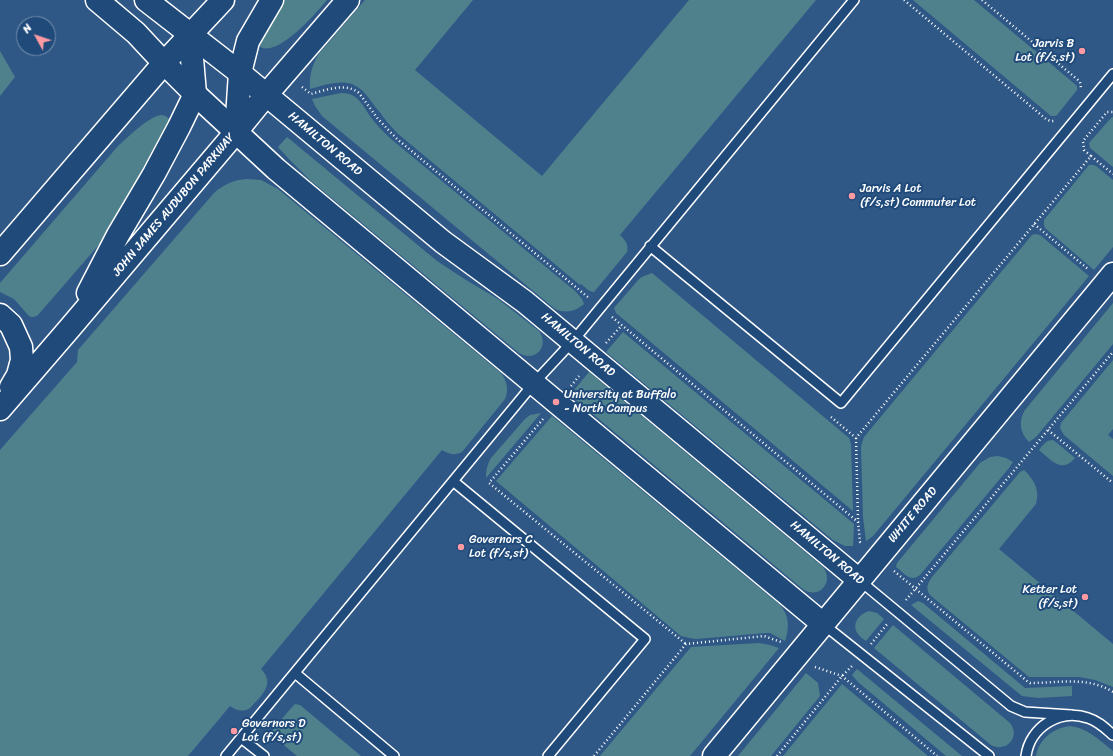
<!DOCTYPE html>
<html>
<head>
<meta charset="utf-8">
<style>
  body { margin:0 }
  #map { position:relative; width:1113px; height:756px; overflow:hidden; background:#1f4a7a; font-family:Sriracha,sans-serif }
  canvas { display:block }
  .north { position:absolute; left:16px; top:16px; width:40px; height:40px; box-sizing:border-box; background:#1f4a7a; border:1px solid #7992af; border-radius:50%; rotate:310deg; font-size:11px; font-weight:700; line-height:16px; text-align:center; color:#fff }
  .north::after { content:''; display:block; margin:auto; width:14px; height:18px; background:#ff9aa2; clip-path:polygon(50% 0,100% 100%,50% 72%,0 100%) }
</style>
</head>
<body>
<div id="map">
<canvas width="1113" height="756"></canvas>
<div class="north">N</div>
</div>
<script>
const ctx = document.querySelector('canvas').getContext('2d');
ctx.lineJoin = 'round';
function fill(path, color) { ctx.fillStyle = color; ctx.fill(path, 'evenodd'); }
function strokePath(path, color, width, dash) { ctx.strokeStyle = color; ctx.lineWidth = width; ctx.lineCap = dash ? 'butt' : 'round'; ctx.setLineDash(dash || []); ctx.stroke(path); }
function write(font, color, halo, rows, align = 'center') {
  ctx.font = font + ' Sriracha,sans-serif'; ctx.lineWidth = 4; ctx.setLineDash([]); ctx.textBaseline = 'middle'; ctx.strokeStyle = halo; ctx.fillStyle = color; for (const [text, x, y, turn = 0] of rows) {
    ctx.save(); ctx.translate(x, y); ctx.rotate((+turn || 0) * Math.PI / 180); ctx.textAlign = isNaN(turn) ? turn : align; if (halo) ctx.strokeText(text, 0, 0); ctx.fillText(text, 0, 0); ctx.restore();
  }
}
fill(new Path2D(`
  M 0,0 L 1113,0 L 1113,756 L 0,756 ZM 24,24 L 48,24 L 48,48 L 24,48 Z`), '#305887');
fill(new Path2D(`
  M 280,0 L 327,0 C 317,12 273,64 257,44 Z
  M 365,0 L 473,0 L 415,70 L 542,176 L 689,0 L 816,0 L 620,235 C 625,240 629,244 627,252 L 594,292 C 589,292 585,287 581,284 L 580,285 L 397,133 C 391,126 384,119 379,111 C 369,100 363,85 347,83 C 335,81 321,86 310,89 C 309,76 312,66 318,55 Z
  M 913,0 L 974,0 L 1076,85 L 1077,87 L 1077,90 L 1057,115 L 1055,116 L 1051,116 Z
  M 0,51 L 15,77 L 0,96 Z
  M 341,93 C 359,92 364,109 373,120 C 378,127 385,133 391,139 L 575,291 L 582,299 L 584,304 C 576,311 566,314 555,309 L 322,116 L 315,106 L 312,99 Z
  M 161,115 L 166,116 L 171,121 L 116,225 L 38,315 C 35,317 33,318 29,316 L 14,299 L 0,292 L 0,283 L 118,146 C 128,137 148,117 161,115 Z
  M 1113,117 L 1113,167 L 1090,148 L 1089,143 L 1111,118 Z
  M 287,137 L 437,261 L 466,280 L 498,299 L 539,331 C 550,346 535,363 519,353 L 311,181 L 287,157 L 278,147 Z
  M 1089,165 L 1093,165 L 1096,166 L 1113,180 L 1113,247 L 1094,270 L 1045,228 L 1044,225 L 1044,220 Z
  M 247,179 L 261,180 L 278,189 L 501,373 C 507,381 509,390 505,399 L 462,452 C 454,456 449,454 442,450 L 261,669 C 276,684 261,696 250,708 C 242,713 236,710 230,706 L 188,756 L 0,756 L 0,450 L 77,362 L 78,350 L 214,193 C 224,184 234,180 247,179 Z
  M 1035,234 L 1040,235 L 1089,276 L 873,536 L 866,541 L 863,517 L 861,446 L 864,437 L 1032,235 Z
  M 652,273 L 849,438 L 851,444 L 853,511 L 616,313 L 614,308 L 640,278 L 644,276 Z
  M 1113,303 L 1113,344 L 1036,437 L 1029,442 C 1020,433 1018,421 1025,410 Z
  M 623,332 L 854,524 L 853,546 L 845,546 L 833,540 L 606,352 Z
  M 1113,360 L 1113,429 L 1108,435 L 1113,439 L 1113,476 L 1064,435 L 1060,428 L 1061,423 Z
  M 589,372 L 823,567 C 834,582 820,599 804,590 L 570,395 Z
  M 541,413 L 486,478 C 486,471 487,465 491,458 L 525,419 L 530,415 Z
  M 552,416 L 780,605 C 790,617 789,628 785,641 L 770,633 L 766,633 L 696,639 L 690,638 L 681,636 L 496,481 Z
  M 1053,440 L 1057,443 L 1075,458 C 1062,474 1051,460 1039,450 C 1043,445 1046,440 1053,440 Z
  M 998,456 L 1006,458 L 1013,462 L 1009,468 L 920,575 C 911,583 904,573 896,567 L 897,563 L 980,463 L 990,457 Z
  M 1024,470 C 1034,480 1040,489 1036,504 L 999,549 L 1113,644 L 1113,687 L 1095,680 L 1079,677 L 1029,677 L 930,595 C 925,588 928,583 932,577 L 1020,472 Z
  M 918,601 L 923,603 L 1025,688 L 1072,686 L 1072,696 L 1038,698 L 1022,696 L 911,605 Z
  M 869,611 L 877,613 L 884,619 L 866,641 C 863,639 860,637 858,634 C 851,624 859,614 869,611 Z
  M 893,625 L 1010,723 C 1021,737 1006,753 991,745 L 874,648 Z
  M 759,643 L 770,645 L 779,648 L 690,756 L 600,756 L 691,647 Z
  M 857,669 L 962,756 L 946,756 L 858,682 L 852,675 Z
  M 806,673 L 818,683 L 820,696 L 771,756 L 738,756 Z
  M 842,684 L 928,756 L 783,756 Z
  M 295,704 L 300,705 L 361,756 L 297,756 L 274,737 L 272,734 L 273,729 L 293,706 Z
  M 1070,726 C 1088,728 1099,740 1113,751 L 1113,756 L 1036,756 C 1039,739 1053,728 1070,726 Z`), '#4f818d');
const service = new Path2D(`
  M 650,246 L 841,403 L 1113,74
  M 453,481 L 645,639 L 548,756
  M 859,580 L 1011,706 L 1025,712 L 1071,715
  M 823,624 L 989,756
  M 295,673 L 394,756
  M 241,738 L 264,756
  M 226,756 L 534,383 L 573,341 L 854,0
  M 1026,756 C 1030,727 1060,708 1088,718 C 1098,721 1105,728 1113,735`);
const tertiary = new Path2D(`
  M 97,0 L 136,33 L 164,63 L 195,94 L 276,169 L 823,624
  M 146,0 L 240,73 L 443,242 L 525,302 L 859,580
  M 714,756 L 1113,274`);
const secondary = new Path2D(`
  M 236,132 L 240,73 L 248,41 L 272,0
  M 0,254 L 164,63 L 223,0
  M 88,293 L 118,235 L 154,174 L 179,127 L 195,94 L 190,35
  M 0,315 L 11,325 L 21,347 L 22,360 L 18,375 L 11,387
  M 0,409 L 69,329 L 236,132 L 266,95 L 348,0`);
strokePath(service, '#fff', 12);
strokePath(tertiary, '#fff', 25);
strokePath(secondary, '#fff', 25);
strokePath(new Path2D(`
  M 904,0 L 1046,119 L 1050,121 L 1054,121
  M 982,0 L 1078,80 L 1080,82 L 1081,88
  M 302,87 L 311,94 C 326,90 346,82 359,93 L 378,119 L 397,139 L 589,298
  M 1091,156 L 1113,174
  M 1034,224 L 1088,269
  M 612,317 L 858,522 L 860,542 L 862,543
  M 606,343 L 622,325
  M 571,386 L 579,376
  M 831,417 L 856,438 L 1091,156 L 1084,150 L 1083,141 L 1107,112 L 1113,112
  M 543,419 L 489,483 L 686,644
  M 1048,430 L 1113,483
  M 856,438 L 858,521
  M 894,571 L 1027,681 L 1030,683 C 1058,683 1088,676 1113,692
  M 906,600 L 1113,352
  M 871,644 L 888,623
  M 815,667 L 842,676 L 937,756
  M 594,756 L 686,644 L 764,636 L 781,642
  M 777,756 L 842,676 L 852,666`), '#fff', 2.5, [1, 3]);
strokePath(service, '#1f4a7a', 9);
strokePath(tertiary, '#1f4a7a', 22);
strokePath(secondary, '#1f4a7a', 22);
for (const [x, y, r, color] of [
  [1082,51,4,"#ff9aa2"],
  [852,196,4,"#ff9aa2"],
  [556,402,4,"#ff9aa2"],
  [461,547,4,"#ff9aa2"],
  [1085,597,4,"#ff9aa2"],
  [234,731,4,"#ff9aa2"]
]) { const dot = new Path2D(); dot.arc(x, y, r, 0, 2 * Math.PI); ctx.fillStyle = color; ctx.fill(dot); strokePath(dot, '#1f4a7a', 1.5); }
write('12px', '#fff', '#1f4a7a', [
  ["Jarvis B",1074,44,"right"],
  ["Lot (f/s,st)",1074,58,"right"],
  ["Jarvis A Lot",860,189],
  ["(f/s,st) Commuter Lot",860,203],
  ["University at Buffalo",564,395],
  ["- North Campus",564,409],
  ["Governors C",469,540],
  ["Lot (f/s,st)",469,554],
  ["Ketter Lot",1077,590,"right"],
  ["(f/s,st)",1077,604,"right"],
  ["Governors D",242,724],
  ["Lot (f/s,st)",242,738]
], 'left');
write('12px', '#fff', '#1f4a7a', [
  ["HAMILTON ROAD",325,144,40],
  ["JOHN JAMES AUDUBON PARKWAY",174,205,-50],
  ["HAMILTON ROAD",578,345,40],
  ["WHITE ROAD",913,515,-50],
  ["HAMILTON ROAD",827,553,40]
]);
</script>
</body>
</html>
